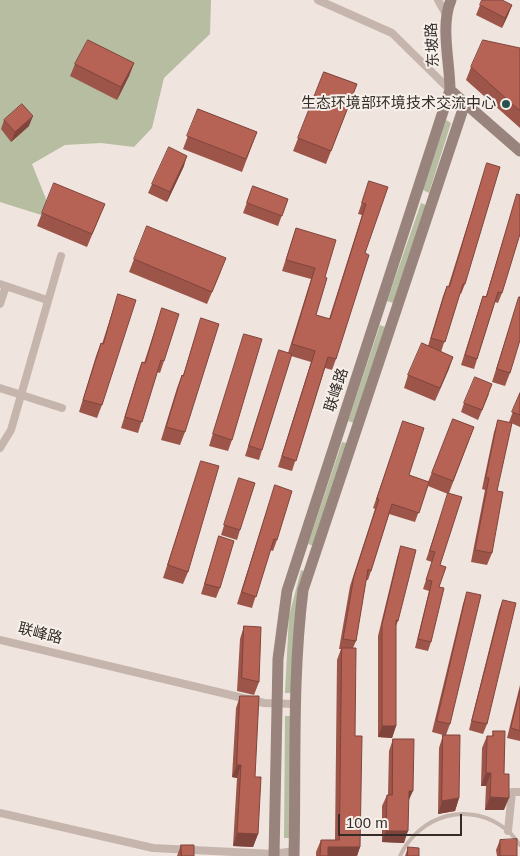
<!DOCTYPE html>
<html>
<head>
<meta charset="utf-8">
<style>
  body { margin:0 }
  #map { position:relative; width:520px; height:856px; overflow:hidden; background:#efe5de; font-family:Arial,sans-serif }
  canvas { display:block }
  .scale { position:absolute; left:338px; top:814px; width:124px; height:22px; box-sizing:border-box; border:2px solid #352c2a; border-top:0; padding-left:6px; font-size:15px; line-height:18px; white-space:nowrap; color:#352c2a; -webkit-text-stroke:4px #f7f0ea; paint-order:stroke }
</style>
</head>
<body>
<div id="map">
<canvas width="520" height="856"></canvas>
<div class="scale">100 m</div>
</div>
<script>
const ctx = document.querySelector('canvas').getContext('2d');
ctx.lineJoin = 'round';
function fill(path, color) { ctx.fillStyle = color; ctx.fill(path, 'evenodd'); }
function strokePath(path, color, width, dash) { ctx.strokeStyle = color; ctx.lineWidth = width; ctx.lineCap = dash ? 'butt' : 'round'; ctx.setLineDash(dash || []); ctx.stroke(path); }
function write(font, color, halo, rows, align = 'center') {
  ctx.font = font + ' Arial,"Noto Sans SC",sans-serif'; ctx.lineWidth = 4; ctx.setLineDash([]); ctx.textBaseline = 'middle'; ctx.strokeStyle = halo; ctx.fillStyle = color; for (const [text, x, y, turn = 0] of rows) {
    ctx.save(); ctx.translate(x, y); ctx.rotate((+turn || 0) * Math.PI / 180); ctx.textAlign = isNaN(turn) ? turn : align; if (halo) ctx.strokeText(text, 0, 0); ctx.fillText(text, 0, 0); ctx.restore();
  }
}
fill(new Path2D(`
  M 0,0 L 211,0 L 210,34 L 164,78 L 152,128 L 134,147 L 101,143 L 65,145 L 32,164 L 54,219 L 0,202 Z
  M 446,120 L 451,123 L 429,193 L 423,190 Z
  M 421,203 L 426,205 L 393,303 L 387,301 Z
  M 380,325 L 385,327 L 354,423 L 348,421 Z
  M 342,442 L 347,443 L 314,546 L 308,544 Z
  M 301,570 L 306,572 L 291,693 L 285,693 L 289,616 Z
  M 285,716 L 291,716 L 290,838 L 284,838 Z`), '#b6bda0');
strokePath(new Path2D(`
  M 400,856 C 420,814 470,800 507,830 C 512,834 516,840 520,845`), '#c6b5ac', 4);
strokePath(new Path2D(`
  M 318,0 L 392,33 L 450,90
  M 438,0 L 447,16
  M 0,284 L 47,300
  M 0,304 L 6,286
  M 0,388 L 62,408
  M 0,448 L 11,430 L 61,256
  M 0,640 L 264,703 L 294,704
  M 0,813 L 153,848 L 274,854 L 294,851
  M 508,831 L 512,792 L 520,792`), '#c6b5ac', 8);
strokePath(new Path2D(`
  M 450,90 L 520,151
  M 274,856 L 278,659 L 287,591 L 450,90 C 450,63 440,25 451,0
  M 294,856 C 296,767 292,679 303,590 L 465,103`), '#99847d', 11);
fill(new Path2D(`
  M 480,5 L 512,5 L 508,15 L 502,28 L 476,15 Z
  M 520,48 L 520,128 L 466,80 L 471,67 Z
  M 134,63 L 129,76 L 117,100 L 70,76 L 75,64 Z
  M 324,72 L 357,84 L 326,164 L 293,151 Z
  M 198,109 L 257,132 L 242,172 L 183,149 Z
  M 4,120 L 29,126 L 11,142 L 1,129 Z
  M 487,163 L 465,284 L 461,294 L 460,293 L 441,352 L 453,357 L 435,401 L 404,388 L 408,375 L 428,346 L 443,296 L 447,286 L 448,287 Z
  M 184,166 L 167,202 L 148,193 L 152,184 Z
  M 369,181 L 365,253 L 336,359 L 332,370 L 325,368 L 292,471 L 278,467 L 311,362 L 291,356 L 259,460 L 245,456 L 279,350 L 288,353 L 311,279 L 282,271 L 296,228 L 325,277 L 316,315 L 329,319 L 362,215 L 358,214 Z
  M 253,186 L 288,199 L 278,226 L 243,213 Z
  M 517,194 L 502,293 L 498,303 L 495,302 L 474,369 L 461,365 L 480,305 L 483,296 L 486,296 Z
  M 42,213 L 100,216 L 87,247 L 37,226 Z
  M 134,259 L 221,271 L 207,304 L 129,272 Z
  M 118,294 L 102,405 L 97,418 L 79,412 L 96,356 L 101,343 L 102,344 Z
  M 519,297 L 510,373 L 505,386 L 492,382 Z
  M 162,308 L 164,361 L 160,373 L 157,372 L 138,433 L 121,428 L 138,373 L 142,362 L 144,363 Z
  M 201,318 L 185,432 L 180,445 L 161,440 L 177,388 L 182,375 L 183,376 Z
  M 244,334 L 232,440 L 228,451 L 209,446 Z
  M 520,393 L 520,427 L 509,422 Z
  M 489,394 L 478,420 L 461,412 L 464,403 Z
  M 453,419 L 474,427 L 449,493 L 440,565 L 439,587 L 431,642 L 428,651 L 415,648 L 429,591 L 423,589 L 432,562 L 426,560 L 448,494 L 428,486 L 415,522 L 389,514 L 371,571 L 368,580 L 366,580 L 356,641 L 353,648 L 355,736 L 360,847 L 357,856 L 316,856 L 316,852 L 321,840 L 335,840 L 337,660 L 341,649 L 339,649 L 350,586 L 375,509 L 373,508 L 403,421 L 409,475 L 428,482 Z
  M 498,420 L 497,491 L 492,553 L 487,565 L 471,562 L 485,490 L 482,489 L 494,432 Z
  M 201,461 L 188,572 L 183,584 L 163,578 Z
  M 239,478 L 240,530 L 237,540 L 221,535 Z
  M 275,485 L 277,540 L 273,551 L 270,550 L 252,608 L 237,604 Z
  M 219,536 L 220,588 L 216,598 L 201,594 Z
  M 401,546 L 398,621 L 396,626 L 396,726 L 392,738 L 378,737 L 378,636 L 397,558 Z
  M 467,592 L 450,724 L 446,735 L 459,798 L 455,811 L 438,814 L 439,748 L 443,735 L 432,732 L 463,604 Z
  M 503,600 L 487,724 L 483,734 L 469,730 L 499,610 Z
  M 244,626 L 259,682 L 254,695 L 237,691 L 240,639 Z
  M 520,685 L 520,741 L 507,738 Z
  M 240,696 L 255,777 L 258,834 L 253,847 L 233,846 L 237,778 L 232,777 L 236,708 Z
  M 493,731 L 504,810 L 485,810 L 486,786 L 481,786 L 482,748 L 487,736 L 492,736 Z
  M 393,739 L 408,802 L 404,843 L 382,842 L 382,806 L 387,795 L 388,795 L 389,751 Z
  M 500,840 L 517,856 L 497,856 L 496,850 Z
  M 181,845 L 194,856 L 177,856 Z
  M 408,847 L 419,856 L 405,856 Z`), '#9d5449');
fill(new Path2D(`
  M 512,5 L 508,15 L 502,28 L 505,18 Z
  M 134,63 L 129,76 L 117,100 L 121,87 Z
  M 33,116 L 29,126 L 11,142 L 15,132 Z
  M 187,156 L 184,166 L 167,202 L 170,192 Z
  M 453,357 L 449,369 L 435,401 L 440,388 Z
  M 382,726 L 396,726 L 392,738 L 378,737 Z
  M 237,765 L 241,765 L 237,778 L 232,777 Z
  M 486,773 L 491,773 L 486,786 L 481,786 Z
  M 409,791 L 413,791 L 408,802 Z
  M 490,797 L 509,798 L 504,810 L 485,810 Z
  M 459,798 L 455,811 L 438,814 L 442,801 Z
  M 386,831 L 408,831 L 404,843 L 382,842 Z
  M 237,833 L 258,834 L 253,847 L 233,846 Z
  M 328,847 L 360,847 L 357,856 L 325,856 Z`), '#7f453c');
const building = new Path2D(`
  M 482,0 L 502,0 L 512,5 L 505,18 L 480,5 Z
  M 88,40 L 134,63 L 121,87 L 75,64 Z
  M 483,40 L 520,48 L 520,111 L 471,67 Z
  M 324,72 L 357,84 L 331,151 L 298,138 Z
  M 22,104 L 33,116 L 15,132 L 4,120 Z
  M 198,109 L 257,132 L 246,159 L 187,136 Z
  M 169,147 L 187,156 L 170,192 L 152,184 Z
  M 487,163 L 500,167 L 465,284 L 463,284 L 445,342 L 431,338 L 447,286 L 449,287 Z
  M 369,181 L 388,187 L 365,253 L 369,255 L 336,359 L 328,357 L 296,461 L 282,456 L 315,351 L 292,344 L 315,268 L 286,260 L 296,228 L 336,240 L 325,277 L 327,278 L 316,315 L 330,319 L 366,204 L 362,203 Z
  M 54,183 L 105,204 L 92,234 L 42,213 Z
  M 253,186 L 288,199 L 282,216 L 247,203 Z
  M 517,194 L 520,195 L 520,234 L 502,293 L 498,292 L 477,359 L 465,355 L 483,296 L 486,297 Z
  M 147,226 L 226,258 L 212,292 L 134,259 Z
  M 118,294 L 136,300 L 102,405 L 83,400 L 101,343 L 103,344 Z
  M 519,297 L 520,297 L 520,340 L 510,373 L 497,369 Z
  M 162,308 L 179,314 L 164,361 L 161,360 L 142,422 L 125,417 L 142,362 L 145,363 Z
  M 201,318 L 219,324 L 185,432 L 166,427 L 182,375 L 183,376 Z
  M 244,334 L 262,339 L 232,440 L 213,434 Z
  M 422,343 L 453,357 L 440,388 L 408,375 Z
  M 279,350 L 292,354 L 262,450 L 249,446 Z
  M 475,377 L 492,384 L 482,410 L 464,403 Z
  M 520,393 L 520,415 L 512,412 Z
  M 453,419 L 474,427 L 453,481 L 432,473 Z
  M 498,420 L 512,423 L 497,491 L 503,492 L 492,553 L 475,550 L 489,478 L 486,478 Z
  M 403,421 L 424,428 L 409,475 L 429,482 L 419,513 L 392,504 L 371,571 L 368,569 L 356,641 L 343,639 L 354,576 L 379,499 L 377,499 Z
  M 201,461 L 219,466 L 188,572 L 168,565 Z
  M 239,478 L 255,483 L 240,530 L 224,525 Z
  M 275,485 L 292,491 L 277,540 L 274,539 L 256,597 L 242,592 Z
  M 448,493 L 462,497 L 440,565 L 446,567 L 439,587 L 444,588 L 431,642 L 418,639 L 432,581 L 426,580 L 435,552 L 430,551 Z
  M 219,536 L 234,541 L 220,588 L 205,584 Z
  M 401,546 L 416,550 L 398,621 L 396,620 L 396,726 L 382,726 L 382,625 Z
  M 467,592 L 481,595 L 450,724 L 437,721 Z
  M 503,600 L 516,603 L 487,724 L 472,721 Z
  M 244,626 L 261,627 L 259,682 L 242,678 Z
  M 342,648 L 356,648 L 355,736 L 362,736 L 360,847 L 328,847 L 328,856 L 320,856 L 321,840 L 339,840 Z
  M 520,690 L 520,731 L 511,728 Z
  M 240,696 L 259,696 L 255,777 L 261,777 L 258,834 L 237,833 L 241,765 L 237,765 Z
  M 493,731 L 505,731 L 504,774 L 509,774 L 509,798 L 490,797 L 491,773 L 486,773 L 487,736 L 493,736 Z
  M 443,735 L 460,735 L 459,798 L 442,801 Z
  M 393,739 L 414,739 L 413,791 L 409,791 L 408,831 L 386,831 L 387,795 L 392,795 Z
  M 517,839 L 517,856 L 500,856 L 500,840 Z
  M 181,845 L 194,845 L 194,856 L 182,856 Z
  M 408,847 L 419,848 L 419,856 L 408,856 Z`);
fill(building, '#b66255');
strokePath(building, '#7f453c', 1);
for (const [x, y, r, color] of [
  [506,104,5,"#25514f"]
]) { const dot = new Path2D(); dot.arc(x, y, r, 0, 2 * Math.PI); ctx.fillStyle = color; ctx.fill(dot); strokePath(dot, '#f7f0ea', 2); }
write('15px', '#352c2a', '#f7f0ea', [
  ["东坡路",433,45,-93],
  ["联峰路",337,390,-72],
  ["联峰路",40,634,14]
]);
write('15px', '#352c2a', '#f7f0ea', [
  ["生态环境部环境技术交流中心",496,104]
], 'right');
</script>
</body>
</html>
